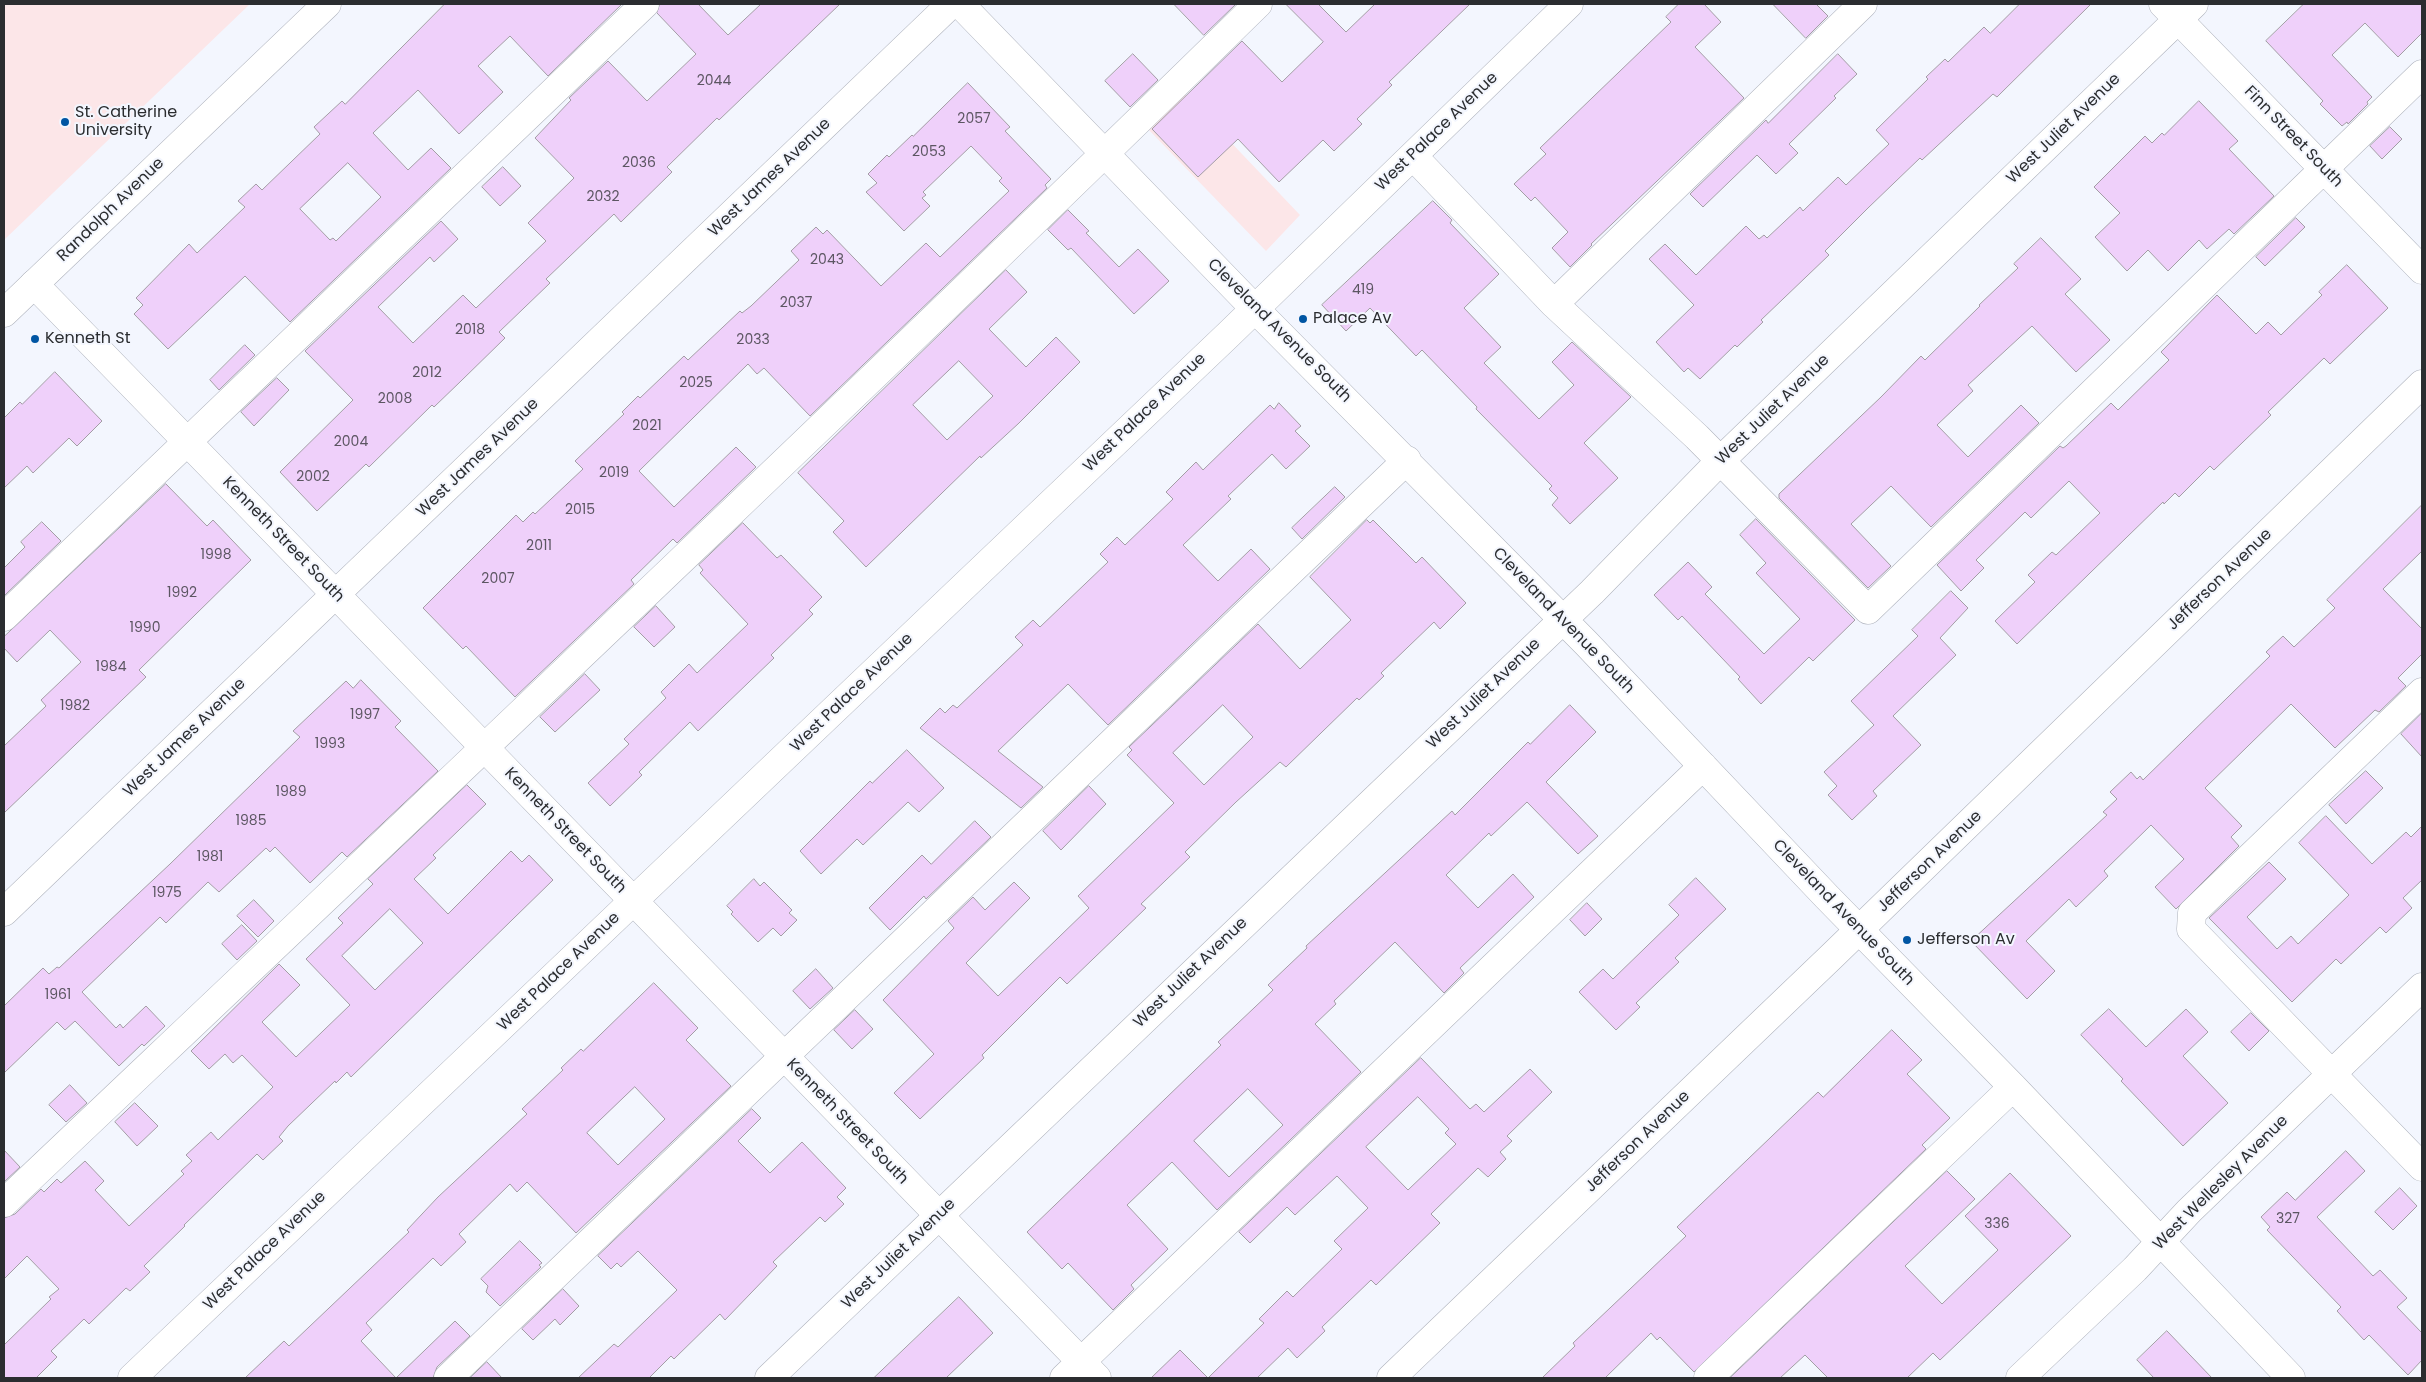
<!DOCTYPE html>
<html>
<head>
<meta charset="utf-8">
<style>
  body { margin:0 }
  #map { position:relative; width:2426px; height:1382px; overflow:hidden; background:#f3f6fe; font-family:Poppins,sans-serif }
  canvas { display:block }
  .frame { position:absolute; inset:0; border:5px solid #2b2d30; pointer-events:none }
</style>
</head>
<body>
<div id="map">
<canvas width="2426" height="1382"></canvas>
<div class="frame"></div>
</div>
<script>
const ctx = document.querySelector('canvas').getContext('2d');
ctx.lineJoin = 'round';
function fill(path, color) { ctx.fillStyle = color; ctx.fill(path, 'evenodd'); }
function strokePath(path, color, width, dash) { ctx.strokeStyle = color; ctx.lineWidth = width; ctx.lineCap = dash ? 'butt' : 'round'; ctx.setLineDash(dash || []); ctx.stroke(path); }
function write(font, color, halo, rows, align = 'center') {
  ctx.font = font + ' Poppins,sans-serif'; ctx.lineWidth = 4; ctx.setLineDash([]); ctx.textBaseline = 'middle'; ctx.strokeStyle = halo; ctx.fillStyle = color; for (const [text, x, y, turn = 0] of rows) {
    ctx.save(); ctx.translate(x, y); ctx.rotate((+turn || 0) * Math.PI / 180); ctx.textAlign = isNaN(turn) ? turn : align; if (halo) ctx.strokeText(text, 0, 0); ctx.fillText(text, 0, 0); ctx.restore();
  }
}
fill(new Path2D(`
  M 4,4 L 250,4 L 4,240 Z
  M 1184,93 L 1300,215 L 1266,251 L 1147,128 Z`), '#fce6e8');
const building = new Path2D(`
  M 445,4 L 622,4 L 548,76 L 510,36 L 478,66 L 503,92 L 459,134 L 418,90 L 373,133 L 408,170 L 431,148 L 451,168 L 290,322 L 245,276 L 168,349 L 134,314 L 143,305 L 136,298 L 189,244 L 197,253 L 245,207 L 238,201 L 256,184 L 262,190 L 320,134 L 314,127 L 342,101 L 345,104 ZM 348,163 L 381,197 L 336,241 L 333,238 L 330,240 L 300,209 Z
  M 660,4 L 698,4 L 728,35 L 761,4 L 840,4 L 719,120 L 717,118 L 667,167 L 672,172 L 621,222 L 614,214 L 546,279 L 550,283 L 499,332 L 505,338 L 461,381 L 434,407 L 432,405 L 369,467 L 366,464 L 317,511 L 280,472 L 353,400 L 305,351 L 441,221 L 458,239 L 434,262 L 430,257 L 378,307 L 413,343 L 463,295 L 476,308 L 546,241 L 528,223 L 574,178 L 535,138 L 571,100 L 569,98 L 608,61 L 647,101 L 696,54 L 657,13 Z
  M 1174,4 L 1236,4 L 1204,35 Z
  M 1286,4 L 1318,4 L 1346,32 L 1375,4 L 1470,4 L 1389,82 L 1392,85 L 1357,119 L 1362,124 L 1334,151 L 1323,140 L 1279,182 L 1238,139 L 1198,177 L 1152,129 L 1242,41 L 1282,82 L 1323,42 Z
  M 1679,4 L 1704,4 L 1721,22 L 1695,47 L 1744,98 L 1591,244 L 1592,245 L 1570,267 L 1552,248 L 1568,232 L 1535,197 L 1531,201 L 1514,184 L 1546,154 L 1540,148 L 1671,22 L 1666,17 Z
  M 1773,4 L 1816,4 L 1828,16 L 1806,38 Z
  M 2020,4 L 2091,4 L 1997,97 L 1993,94 L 1922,160 L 1920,158 L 1868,208 L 1825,251 L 1829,255 L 1761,320 L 1763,322 L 1737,347 L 1735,345 L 1700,379 L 1688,368 L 1684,372 L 1656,342 L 1694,305 L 1649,259 L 1665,244 L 1696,275 L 1746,226 L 1759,239 L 1764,235 L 1767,238 L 1800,207 L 1803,211 L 1838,177 L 1846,185 L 1889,144 L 1876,130 L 1928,79 L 1926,77 L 1945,59 L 1948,62 L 1984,27 L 1990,33 Z
  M 2304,4 L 2422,4 L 2422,33 L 2398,57 L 2365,23 L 2332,55 L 2372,97 L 2367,102 L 2368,104 L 2348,124 L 2347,122 L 2342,126 L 2320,104 L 2323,101 L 2266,41 Z
  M 1133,54 L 1158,80 L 1130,107 L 1105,81 Z
  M 1838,54 L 1857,74 L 1834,96 L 1836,98 L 1789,144 L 1798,153 L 1776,174 L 1757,155 L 1703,207 L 1690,194 L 1766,120 L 1768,123 Z
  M 968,83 L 1010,127 L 1005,131 L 1051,179 L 1045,185 L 1047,188 L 810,416 L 764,368 L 757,374 L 748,364 L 639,471 L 674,507 L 736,447 L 756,467 L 677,543 L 673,539 L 631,580 L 634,584 L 515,697 L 466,646 L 463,649 L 423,608 L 516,515 L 523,522 L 533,512 L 535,514 L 583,469 L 575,461 L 624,414 L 622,412 L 638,396 L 640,398 L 684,356 L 688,360 L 740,311 L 742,313 L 751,306 L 799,260 L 791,251 L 816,227 L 823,234 L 827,230 L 881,286 L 926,243 L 940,257 L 1009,191 L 999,181 L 1002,178 L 971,146 L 923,192 L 926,195 L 922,198 L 930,206 L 904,231 L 866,192 L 877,183 L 868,174 L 887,155 L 889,157 L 912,135 L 913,136 Z
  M 2199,101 L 2238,141 L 2229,149 L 2274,196 L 2234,234 L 2229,229 L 2207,249 L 2199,240 L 2168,271 L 2148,250 L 2127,271 L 2095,237 L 2120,213 L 2094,187 L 2145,136 L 2152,143 L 2162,133 L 2164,135 Z
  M 2390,127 L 2402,139 L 2382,159 L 2370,146 Z
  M 503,167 L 521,186 L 500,206 L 482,187 Z
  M 1433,201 L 1452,220 L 1450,223 L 1499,274 L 1464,308 L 1501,347 L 1484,363 L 1539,419 L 1574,385 L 1552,362 L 1572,342 L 1631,397 L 1584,443 L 1618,478 L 1570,524 L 1552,505 L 1558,498 L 1549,489 L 1552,486 L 1476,409 L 1477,407 L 1422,350 L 1416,356 L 1370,308 L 1346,331 L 1322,305 Z
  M 1068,210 L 1089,231 L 1086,233 L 1119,267 L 1138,249 L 1169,281 L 1134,314 L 1071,248 L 1068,250 L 1048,230 Z
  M 2296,218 L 2305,227 L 2265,266 L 2256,257 Z
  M 2041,238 L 2081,279 L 2065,294 L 2110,340 L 2076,372 L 2032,326 L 1968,385 L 1973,391 L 1937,425 L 1968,457 L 2021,405 L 2039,423 L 1931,527 L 1891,486 L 1851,524 L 1891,566 L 1868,588 L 1779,498 L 1779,494 L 1881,397 L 1921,356 L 1925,360 L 1980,306 L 1979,305 L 2018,268 L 2014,264 Z
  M 2347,265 L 2388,308 L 2330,364 L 2324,358 L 2268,412 L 2271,415 L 2214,470 L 2210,466 L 2179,497 L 2175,493 L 2164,504 L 2163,502 L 2017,644 L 1995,621 L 2035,582 L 2028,575 L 2052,552 L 2056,555 L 2100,513 L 2069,481 L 2031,518 L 2025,512 L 1976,560 L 1984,568 L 1961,591 L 1937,565 L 2060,446 L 2063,448 L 2066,446 L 2111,403 L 2118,410 L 2169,360 L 2161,352 L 2217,295 L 2256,334 L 2268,322 L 2281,335 L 2322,295 L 2319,292 Z
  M 1006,270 L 1027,292 L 989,329 L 1026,367 L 1056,337 L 1080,362 L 1019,423 L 981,458 L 980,456 L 866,567 L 833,532 L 844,521 L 798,473 ZM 959,361 L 993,396 L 947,440 L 913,405 Z
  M 245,345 L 255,355 L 219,390 L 210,380 Z
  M 55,372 L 102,421 L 77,446 L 69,438 L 33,473 L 27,466 L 4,488 L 4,418 L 20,402 L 22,404 Z
  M 277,378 L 289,390 L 254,426 L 241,412 Z
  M 1279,403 L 1301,426 L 1295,431 L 1310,446 L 1286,469 L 1272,454 L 1228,496 L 1231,499 L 1183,545 L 1218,581 L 1251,549 L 1270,569 L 1108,725 L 1068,684 L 998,751 L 1043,787 L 1021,808 L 920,728 L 940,708 L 945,713 L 953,705 L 957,708 L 1023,645 L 1015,637 L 1033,620 L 1040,627 L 1108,562 L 1100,554 L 1117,537 L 1125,545 L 1173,499 L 1166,492 L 1196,462 L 1203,470 L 1270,405 L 1274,409 Z
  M 166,484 L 207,526 L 213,520 L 251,560 L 139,670 L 146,677 L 4,813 L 4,746 L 46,706 L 41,700 L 81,662 L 50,630 L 17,662 L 4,648 L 4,637 Z
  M 1335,487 L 1345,497 L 1302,539 L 1292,528 Z
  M 2422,505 L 2422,551 L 2383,589 L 2422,629 L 2422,654 L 2398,678 L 2406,686 L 2379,712 L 2375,710 L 2335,748 L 2291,704 L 2205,788 L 2242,826 L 2231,837 L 2239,846 L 2176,909 L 2155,887 L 2184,859 L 2151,825 L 2104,871 L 2108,876 L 2076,907 L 2069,899 L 2026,941 L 2055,971 L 2027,999 L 1971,941 L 2107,815 L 2103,812 L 2117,799 L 2110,792 L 2131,772 L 2137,779 L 2140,776 L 2143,780 L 2270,656 L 2266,652 L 2283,636 L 2294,647 L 2335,608 L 2327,600 Z
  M 1756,519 L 1855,620 L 1813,661 L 1809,657 L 1761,704 L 1738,679 L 1740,677 L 1682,616 L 1678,620 L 1654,595 L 1688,562 L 1712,587 L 1705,594 L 1764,654 L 1800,619 L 1756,573 L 1766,563 L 1740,535 Z
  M 1367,520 L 1370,523 L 1373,520 L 1416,563 L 1422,557 L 1466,603 L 1440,629 L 1434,622 L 1381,673 L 1384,676 L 1359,700 L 1357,698 L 1286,767 L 1280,762 L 1236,802 L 1185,852 L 1190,857 L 1141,904 L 1146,908 L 1067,984 L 1060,977 L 982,1055 L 984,1058 L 920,1119 L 894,1093 L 934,1054 L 883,1000 L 954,928 L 948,921 L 973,897 L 985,910 L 1014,882 L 1030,898 L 966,963 L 998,996 L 1089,908 L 1078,896 L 1174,803 L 1127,755 L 1132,750 L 1129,747 L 1258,624 L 1300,669 L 1351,620 L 1310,577 ZM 1223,705 L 1253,737 L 1204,785 L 1173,753 Z
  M 42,522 L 61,541 L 4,596 L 4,568 L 25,547 L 21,542 Z
  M 743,523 L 777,558 L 781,555 L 822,597 L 809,610 L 813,614 L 771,655 L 774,658 L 698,731 L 690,722 L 639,772 L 642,775 L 610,806 L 588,783 L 629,744 L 624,739 L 666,698 L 661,692 L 689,664 L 697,673 L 748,624 L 700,573 L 703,570 L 699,565 Z
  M 1951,591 L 1968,608 L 1940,638 L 1956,655 L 1893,716 L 1921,745 L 1873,791 L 1877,796 L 1852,820 L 1828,795 L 1837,786 L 1824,772 L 1874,725 L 1851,701 L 1918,636 L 1912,630 Z
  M 656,606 L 675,627 L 654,647 L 634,627 Z
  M 585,674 L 600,690 L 555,732 L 540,717 Z
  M 361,680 L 401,721 L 395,727 L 438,771 L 347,857 L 342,852 L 310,883 L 275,847 L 270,852 L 266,848 L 219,892 L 208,882 L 166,923 L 160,917 L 82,992 L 116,1028 L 120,1024 L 123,1028 L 146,1006 L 165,1026 L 144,1046 L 142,1044 L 119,1066 L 75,1021 L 65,1030 L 57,1022 L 4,1073 L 4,1006 L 43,968 L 49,974 L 57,967 L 59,968 L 170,864 L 300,737 L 293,731 L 346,681 L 353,688 Z
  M 1570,705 L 1596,732 L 1546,782 L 1598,836 L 1578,854 L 1527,802 L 1491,836 L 1489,833 L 1446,875 L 1478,908 L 1513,874 L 1534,897 L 1460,968 L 1464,973 L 1444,993 L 1395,942 L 1334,1001 L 1336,1004 L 1315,1024 L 1361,1072 L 1217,1210 L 1172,1162 L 1127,1205 L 1168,1249 L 1131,1285 L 1134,1289 L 1113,1310 L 1068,1263 L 1062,1269 L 1027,1232 L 1221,1045 L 1218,1042 L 1273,990 L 1268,985 L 1307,948 L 1306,946 L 1452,811 L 1455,815 L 1528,742 L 1530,744 ZM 1248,1089 L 1283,1125 L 1229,1177 L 1194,1141 Z
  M 2422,713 L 2422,757 L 2401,734 Z
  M 907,750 L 944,788 L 919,812 L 908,802 L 863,845 L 857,839 L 821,874 L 800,851 L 870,781 L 872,783 Z
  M 2366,771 L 2383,788 L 2346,824 L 2329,805 Z
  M 467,785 L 486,804 L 433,855 L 436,858 L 414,879 L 417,882 L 448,914 L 511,851 L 522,862 L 529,855 L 553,880 L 351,1077 L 347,1072 L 336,1083 L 335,1081 L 288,1126 L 279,1137 L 283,1141 L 263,1160 L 257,1154 L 184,1225 L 185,1226 L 144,1266 L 150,1272 L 130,1291 L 126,1288 L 89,1324 L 84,1319 L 51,1351 L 57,1357 L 36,1378 L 4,1378 L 4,1345 L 51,1299 L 49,1297 L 59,1289 L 27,1256 L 4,1279 L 4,1218 L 15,1214 L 41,1189 L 44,1192 L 57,1179 L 61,1183 L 85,1161 L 104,1181 L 95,1190 L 129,1226 L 184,1174 L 181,1171 L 192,1161 L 186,1155 L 211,1132 L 218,1140 L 273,1087 L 242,1055 L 233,1063 L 225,1054 L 209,1069 L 191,1051 L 279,964 L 300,985 L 262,1022 L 296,1057 L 350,1005 L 306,959 L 343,923 L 338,918 L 373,884 L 368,879 ZM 390,909 L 423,943 L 375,990 L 342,956 Z
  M 1089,786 L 1106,804 L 1061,850 L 1043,831 Z
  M 2326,816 L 2372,864 L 2406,832 L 2411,837 L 2422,826 L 2422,880 L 2403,898 L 2412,908 L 2386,933 L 2380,927 L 2341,964 L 2336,959 L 2292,1002 L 2209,918 L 2269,862 L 2286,879 L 2247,917 L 2277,949 L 2291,936 L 2298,944 L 2349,895 L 2299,843 Z
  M 975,821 L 991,837 L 926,899 L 924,896 L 890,930 L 869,908 L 922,855 L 931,864 Z
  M 1696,878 L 1726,909 L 1675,958 L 1679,962 L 1636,1003 L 1640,1007 L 1616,1030 L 1579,992 L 1603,969 L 1613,979 L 1679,915 L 1669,905 Z
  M 754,879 L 760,886 L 764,882 L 792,910 L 789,913 L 797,920 L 781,936 L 773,928 L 758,942 L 731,914 L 733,912 L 727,906 Z
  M 254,900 L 274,921 L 258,937 L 237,916 Z
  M 1587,903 L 1602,919 L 1585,936 L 1570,920 Z
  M 242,925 L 257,941 L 237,960 L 222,944 Z
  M 816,969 L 833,988 L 810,1009 L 793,991 Z
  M 654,983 L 698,1028 L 686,1040 L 731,1086 L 576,1233 L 527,1182 L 517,1192 L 510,1184 L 459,1234 L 466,1242 L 441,1266 L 433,1258 L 366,1323 L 372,1330 L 361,1341 L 396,1378 L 455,1321 L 470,1336 L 437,1367 L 433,1378 L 245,1378 L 284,1341 L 289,1346 L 409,1232 L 407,1230 L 438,1197 L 527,1114 L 522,1109 L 563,1070 L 561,1068 L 581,1049 L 583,1051 ZM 635,1087 L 665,1119 L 618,1165 L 587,1133 Z
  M 2109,1009 L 2146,1047 L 2186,1009 L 2208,1032 L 2183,1056 L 2228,1103 L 2183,1146 L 2121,1081 L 2123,1079 L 2081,1035 Z
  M 855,1010 L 873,1029 L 852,1049 L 834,1030 Z
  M 2251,1013 L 2269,1031 L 2249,1051 L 2231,1032 Z
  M 1892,1030 L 1922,1060 L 1907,1074 L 1950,1118 L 1922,1145 L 1926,1149 L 1694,1372 L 1660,1337 L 1657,1340 L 1651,1333 L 1605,1378 L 1542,1378 L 1575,1346 L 1573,1343 L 1686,1236 L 1677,1227 L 1818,1092 L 1823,1097 Z
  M 1421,1058 L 1470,1109 L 1476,1104 L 1484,1112 L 1530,1069 L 1552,1092 L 1507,1136 L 1512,1141 L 1500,1152 L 1506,1159 L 1488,1177 L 1478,1168 L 1431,1214 L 1440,1223 L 1376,1285 L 1371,1280 L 1322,1327 L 1325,1331 L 1297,1358 L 1288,1348 L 1257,1378 L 1151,1378 L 1180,1350 L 1208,1378 L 1264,1323 L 1259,1319 L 1287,1291 L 1293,1297 L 1342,1249 L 1334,1241 L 1368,1208 L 1337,1176 L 1295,1215 L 1287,1207 L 1250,1243 L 1239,1232 ZM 1418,1097 L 1449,1129 L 1445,1133 L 1456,1144 L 1408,1190 L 1366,1147 Z
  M 70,1085 L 87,1103 L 66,1122 L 49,1105 Z
  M 135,1103 L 158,1126 L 137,1146 L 115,1122 Z
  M 752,1109 L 761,1118 L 738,1141 L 770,1173 L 802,1142 L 846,1188 L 837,1197 L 844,1204 L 825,1222 L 820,1217 L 773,1262 L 777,1266 L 725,1320 L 720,1314 L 674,1359 L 671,1356 L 649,1378 L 578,1378 L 614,1344 L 618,1347 L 677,1290 L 638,1251 L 621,1267 L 617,1263 L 611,1269 L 598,1256 Z
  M 4,1150 L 20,1167 L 4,1182 Z
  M 2346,1151 L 2365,1171 L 2317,1217 L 2373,1276 L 2380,1270 L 2407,1298 L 2397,1307 L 2422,1333 L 2422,1360 L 2408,1375 L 2369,1335 L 2364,1340 L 2337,1311 L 2341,1307 L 2267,1230 L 2270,1227 L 2261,1217 L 2287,1192 L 2295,1200 Z
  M 1947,1171 L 1975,1199 L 1905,1266 L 1942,1304 L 1998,1250 L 1965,1216 L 2010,1173 L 2071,1236 L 1940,1360 L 1933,1353 L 1907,1378 L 1828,1378 L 1805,1355 L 1780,1378 L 1730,1378 Z
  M 2400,1188 L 2417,1206 L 2393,1230 L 2375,1212 Z
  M 520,1241 L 542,1263 L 539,1265 L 541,1267 L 500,1306 L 486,1292 L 488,1286 L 481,1279 Z
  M 563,1289 L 579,1306 L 560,1325 L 555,1319 L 533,1340 L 522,1329 Z
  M 959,1297 L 993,1333 L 946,1378 L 874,1378 Z
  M 2167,1331 L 2212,1378 L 2154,1378 L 2137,1360 Z
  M 487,1362 L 502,1378 L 470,1378 Z`);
fill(building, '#efd0fa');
strokePath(building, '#a39da5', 1);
const minor = new Path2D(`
  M 960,4 L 1255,309 L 1586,643 L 1827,897 L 2013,1087 L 2291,1378
  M 2163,4 L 2422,270
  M 1413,156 L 1554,304 L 1697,437 L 1868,610 L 2422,74
  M 34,284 L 1097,1378
  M 1554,304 L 1863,4
  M 4,617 L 645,4
  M 2422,692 L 2192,913 L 2191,929 L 2422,1167
  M 4,912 L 951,4
  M 4,1203 C 424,805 845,408 1258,4
  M 132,1378 L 1229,334 L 1569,4
  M 448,1378 L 1407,460
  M 769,1378 L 1592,592 L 1720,461 L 2194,4
  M 1064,1378 L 1703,766
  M 1391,1378 L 1832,956 L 2422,384
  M 1708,1378 L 2013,1087
  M 2020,1378 L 2135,1269 L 2189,1211 L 2422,987`);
const major = new Path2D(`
  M 4,313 L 327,4`);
strokePath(minor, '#afb3bd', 29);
strokePath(major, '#afb3bd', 29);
strokePath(minor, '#fff', 28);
strokePath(major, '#fff', 28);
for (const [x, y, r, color] of [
  [65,122,5,"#0055a3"],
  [1303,319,5,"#0055a3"],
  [35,339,5,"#0055a3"],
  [1907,940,5,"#0055a3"]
]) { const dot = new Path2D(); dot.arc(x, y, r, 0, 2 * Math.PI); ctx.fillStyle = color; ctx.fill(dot); strokePath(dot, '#f3f6fe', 2); }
write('14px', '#5c5662', null, [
  ["2044",714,81],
  ["2057",974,119],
  ["2053",929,152],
  ["2036",639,163],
  ["2032",603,197],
  ["2043",827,260],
  ["419",1363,290],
  ["2037",796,303],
  ["2018",470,330],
  ["2033",753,340],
  ["2012",427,373],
  ["2025",696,383],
  ["2008",395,399],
  ["2021",647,426],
  ["2004",351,442],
  ["2019",614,473],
  ["2002",313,477],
  ["2015",580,510],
  ["2011",539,546],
  ["1998",216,555],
  ["2007",498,579],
  ["1992",182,593],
  ["1990",145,628],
  ["1984",111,667],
  ["1982",75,706],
  ["1997",365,715],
  ["1993",330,744],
  ["1989",291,792],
  ["1985",251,821],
  ["1981",210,857],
  ["1975",167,893],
  ["1961",58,995],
  ["327",2288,1219],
  ["336",1997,1224]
]);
write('16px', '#2b2d30', '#f3f6fe', [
  ["St. Catherine",75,113],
  ["University",75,131],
  ["Palace Av",1313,319],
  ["Kenneth St",45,339],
  ["Jefferson Av",1917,940]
], 'left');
write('16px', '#2b2d30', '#f3f6fe', [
  ["West Juliet Avenue",2064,129,-44],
  ["West Palace Avenue",1437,132,-44],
  ["Finn Street South",2293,137,46],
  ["West James Avenue",770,178,-44],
  ["Randolph Avenue",111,210,-44],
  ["Cleveland Avenue South",1279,331,45],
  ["West Juliet Avenue",1773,410,-44],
  ["West Palace Avenue",1145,413,-44],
  ["West James Avenue",478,458,-44],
  ["Kenneth Street South",283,540,46],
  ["Jefferson Avenue",2220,580,-44],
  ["Cleveland Avenue South",1563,621,46],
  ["West Palace Avenue",852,693,-44],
  ["West Juliet Avenue",1484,694,-44],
  ["West James Avenue",185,738,-44],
  ["Kenneth Street South",565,831,46],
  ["Jefferson Avenue",1930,862,-44],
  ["Cleveland Avenue South",1843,913,46],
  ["West Palace Avenue",559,972,-44],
  ["West Juliet Avenue",1191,973,-44],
  ["Kenneth Street South",847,1122,46],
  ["Jefferson Avenue",1638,1142,-44],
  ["West Wellesley Avenue",2221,1183,-45],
  ["West Palace Avenue",265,1251,-44],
  ["West Juliet Avenue",899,1254,-44]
]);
</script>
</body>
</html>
